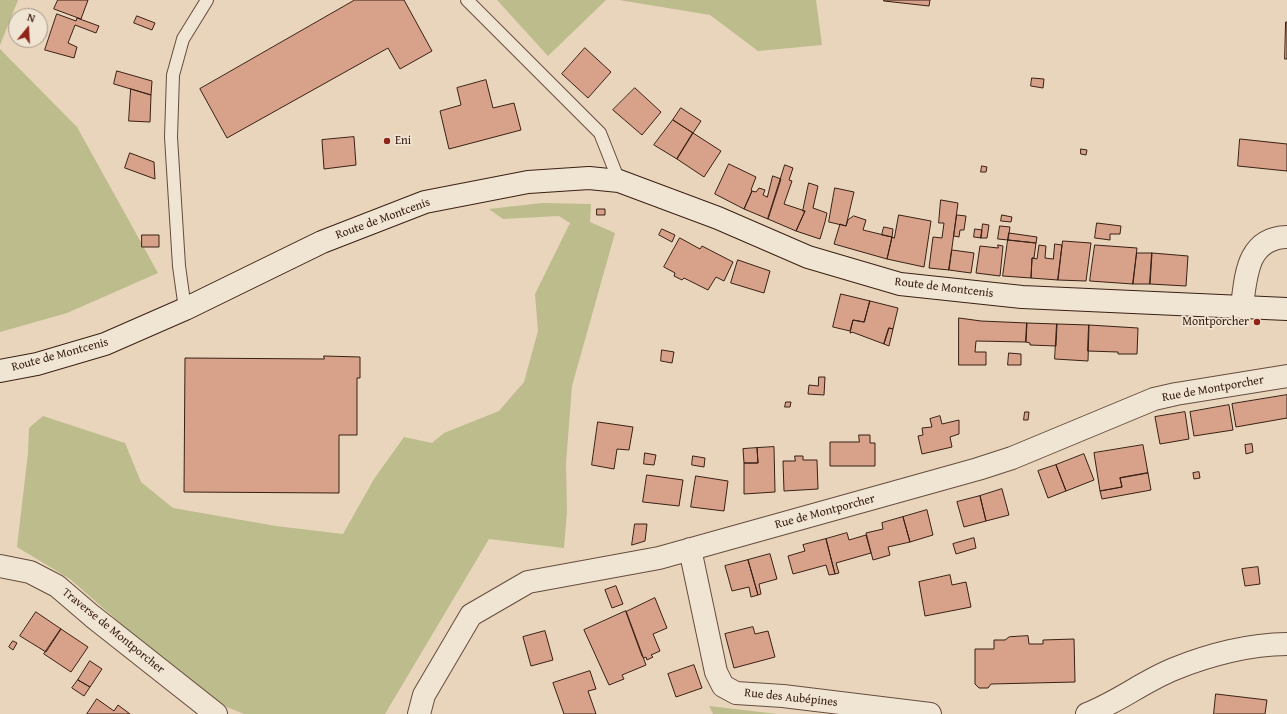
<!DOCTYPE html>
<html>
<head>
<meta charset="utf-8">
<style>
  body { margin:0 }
  #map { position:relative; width:1287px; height:714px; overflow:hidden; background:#e8d5bb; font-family:"Gentium Book Plus",serif }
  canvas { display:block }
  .north { position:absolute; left:8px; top:8px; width:40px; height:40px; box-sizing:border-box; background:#f0e4d3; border:1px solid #a79687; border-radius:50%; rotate:18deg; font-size:11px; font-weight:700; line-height:16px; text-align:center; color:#3a2014 }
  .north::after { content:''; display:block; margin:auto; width:14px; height:18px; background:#8f2418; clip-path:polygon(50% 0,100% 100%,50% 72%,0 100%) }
</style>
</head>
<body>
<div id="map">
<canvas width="1287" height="714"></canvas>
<div class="north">N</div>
</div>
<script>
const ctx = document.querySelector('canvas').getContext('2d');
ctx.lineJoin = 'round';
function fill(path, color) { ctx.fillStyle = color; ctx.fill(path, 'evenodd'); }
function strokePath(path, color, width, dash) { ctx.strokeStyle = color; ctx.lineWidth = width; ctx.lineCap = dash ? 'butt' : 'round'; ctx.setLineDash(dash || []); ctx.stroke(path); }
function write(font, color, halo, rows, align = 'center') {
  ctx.font = font + ' "Gentium Book Plus",serif'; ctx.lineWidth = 3.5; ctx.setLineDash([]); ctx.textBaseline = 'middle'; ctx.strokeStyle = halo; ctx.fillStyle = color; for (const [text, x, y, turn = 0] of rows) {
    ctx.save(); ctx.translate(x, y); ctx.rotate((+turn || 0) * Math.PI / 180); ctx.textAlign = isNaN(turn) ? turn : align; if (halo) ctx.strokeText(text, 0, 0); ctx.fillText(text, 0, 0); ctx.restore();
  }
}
fill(new Path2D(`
  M 0,0 L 18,0 L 0,45 Z
  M 497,0 L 606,0 L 548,56 Z
  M 619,0 L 816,0 L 822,45 L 758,51 L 710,15 Z
  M 0,49 L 77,127 L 158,273 L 67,313 L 0,332 Z
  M 542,203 L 591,204 L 590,222 L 615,233 L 572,386 L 566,463 L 567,511 L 564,548 L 489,539 L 385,714 L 244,714 L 222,705 L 135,636 L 70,579 L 17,547 L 28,453 L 29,428 L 43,416 L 125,443 L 141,482 L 173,508 L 276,526 L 343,534 L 374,479 L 404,437 L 432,443 L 444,433 L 499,411 L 524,382 L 538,331 L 535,294 L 570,223 L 559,216 L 503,219 L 489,209 Z
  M 709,706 L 777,714 L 713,714 Z`), '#bcbc8c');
const building = new Path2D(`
  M 58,0 L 88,0 L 81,19 L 54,9 Z
  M 355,0 L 404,0 L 432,51 L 400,69 L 388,48 L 227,138 L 200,89 Z
  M 884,0 L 930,0 L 929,6 L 884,1 Z
  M 57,14 L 76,21 L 77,18 L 99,26 L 96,33 L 75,25 L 68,43 L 77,47 L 74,58 L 45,50 Z
  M 137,16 L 155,23 L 152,30 L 134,23 Z
  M 1286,22 L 1287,22 L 1287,59 L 1285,59 Z
  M 585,48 L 611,72 L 588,98 L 562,74 Z
  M 117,71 L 152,81 L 151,95 L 114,84 Z
  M 1032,78 L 1044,79 L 1043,88 L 1031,86 Z
  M 486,80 L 493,108 L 514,103 L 521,130 L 449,149 L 440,111 L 461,105 L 457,88 Z
  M 635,88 L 661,112 L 642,135 L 613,110 Z
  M 131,89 L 151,95 L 150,122 L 129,121 Z
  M 681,108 L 701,121 L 693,133 L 673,120 Z
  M 673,120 L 693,133 L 677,159 L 654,145 Z
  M 693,133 L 721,151 L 704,177 L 677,159 Z
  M 354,137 L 356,165 L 324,169 L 322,140 Z
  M 1240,139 L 1287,144 L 1287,171 L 1238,166 Z
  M 1081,149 L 1087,150 L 1086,155 L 1081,154 Z
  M 130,153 L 154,162 L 155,179 L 125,168 Z
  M 729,164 L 756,177 L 751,190 L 752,191 L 744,209 L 715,194 Z
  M 785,165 L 793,168 L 789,180 L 792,181 L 784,204 L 805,211 L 796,231 L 768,219 Z
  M 982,166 L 987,167 L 986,172 L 981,172 Z
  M 773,176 L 781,179 L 768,219 L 744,209 L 752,191 L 756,192 L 759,188 L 765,190 L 763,195 L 767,197 Z
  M 809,183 L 818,186 L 813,208 L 827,213 L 825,222 L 820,239 L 796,231 L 805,211 L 803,211 Z
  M 835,188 L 854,192 L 846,226 L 829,222 Z
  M 941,200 L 958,203 L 949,270 L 929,268 L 933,237 L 942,238 L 944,223 L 939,223 Z
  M 597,209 L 605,209 L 605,215 L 597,215 Z
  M 899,215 L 931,221 L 924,267 L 887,259 L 892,237 L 894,238 Z
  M 957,215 L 966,216 L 964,230 L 960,230 L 959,237 L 954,236 Z
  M 1002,215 L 1012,217 L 1011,222 L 1001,221 Z
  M 854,216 L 866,220 L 863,230 L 892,237 L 887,259 L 834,244 L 840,224 L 846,226 L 848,220 Z
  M 1097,223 L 1121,226 L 1120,234 L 1110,234 L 1110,240 L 1095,238 Z
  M 983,224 L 989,225 L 987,238 L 981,238 Z
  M 1000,226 L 1010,227 L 1008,240 L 998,239 Z
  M 884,227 L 893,229 L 892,237 L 882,235 Z
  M 662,229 L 675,235 L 672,242 L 659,235 Z
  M 975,229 L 982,230 L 981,238 L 974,237 Z
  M 1009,233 L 1037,237 L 1036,243 L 1008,240 Z
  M 142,235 L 159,235 L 159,247 L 142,247 Z
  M 680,238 L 700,249 L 702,246 L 733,262 L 724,281 L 716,277 L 708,290 L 684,278 L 682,280 L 674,276 L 675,273 L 664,267 Z
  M 1008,240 L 1036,243 L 1034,258 L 1032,258 L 1031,278 L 1003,276 Z
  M 1063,241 L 1091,243 L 1086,281 L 1058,280 Z
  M 1055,244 L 1062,245 L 1058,280 L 1031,278 L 1032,258 L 1037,259 L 1039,245 L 1046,246 L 1045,258 L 1053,259 Z
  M 998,245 L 1003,246 L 1000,276 L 976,273 L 980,246 L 998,248 Z
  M 1095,245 L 1137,248 L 1133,284 L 1090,281 Z
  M 952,250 L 974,253 L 971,273 L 949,270 Z
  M 1137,253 L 1152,253 L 1150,284 L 1133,284 Z
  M 1152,253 L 1188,256 L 1186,286 L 1150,284 Z
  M 738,260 L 770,271 L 764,293 L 731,283 Z
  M 841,294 L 870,301 L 864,322 L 853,320 L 850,331 L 833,327 Z
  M 870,301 L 898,308 L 893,329 L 889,328 L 884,344 L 852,332 L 851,333 L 850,333 L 853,320 L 864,322 Z
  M 959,318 L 981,321 L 1027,323 L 1026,342 L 976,341 L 975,352 L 986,352 L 986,365 L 959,365 Z
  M 1027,323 L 1057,324 L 1056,346 L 1030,345 L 1030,343 L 1026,342 Z
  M 1057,324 L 1089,325 L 1088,361 L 1055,359 Z
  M 1089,325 L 1138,328 L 1137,354 L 1118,354 L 1118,352 L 1088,351 Z
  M 889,328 L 893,329 L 889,346 L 884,344 Z
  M 662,350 L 674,352 L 672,363 L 661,361 Z
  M 1009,353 L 1021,354 L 1021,365 L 1008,365 Z
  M 324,356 L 360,357 L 360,378 L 357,378 L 357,435 L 339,435 L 339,493 L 184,492 L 185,358 L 324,359 Z
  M 819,377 L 825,377 L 824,395 L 808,394 L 809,385 L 818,386 Z
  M 1287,395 L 1287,418 L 1236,427 L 1232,404 Z
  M 786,402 L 791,402 L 790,407 L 785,407 Z
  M 1229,405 L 1233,430 L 1194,436 L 1190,412 Z
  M 1025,412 L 1029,412 L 1028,420 L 1024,420 Z
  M 1185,412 L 1189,439 L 1160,444 L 1155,417 Z
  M 940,416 L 942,424 L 959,420 L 959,434 L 950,437 L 952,447 L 922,454 L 918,436 L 923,435 L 922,428 L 932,427 L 930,419 Z
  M 598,422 L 633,427 L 629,450 L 617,449 L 614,469 L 592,465 Z
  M 859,435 L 870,435 L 870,443 L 875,443 L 875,466 L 830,466 L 830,442 L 859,442 Z
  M 1252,444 L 1253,452 L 1246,454 L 1245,445 Z
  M 1143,445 L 1148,473 L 1120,478 L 1122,487 L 1100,491 L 1094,453 Z
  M 774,447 L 775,492 L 744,494 L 744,463 L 758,463 L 757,448 Z
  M 757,448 L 758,463 L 744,463 L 743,449 Z
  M 645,453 L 656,455 L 654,465 L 644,464 Z
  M 1084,454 L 1094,480 L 1066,491 L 1056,465 Z
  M 693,456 L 705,458 L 704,467 L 692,465 Z
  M 795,456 L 803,456 L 803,460 L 817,460 L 818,489 L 784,491 L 783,461 L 795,461 Z
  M 1056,465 L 1066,491 L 1048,498 L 1038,471 Z
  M 1199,472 L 1200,478 L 1194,479 L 1193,473 Z
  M 1148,473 L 1151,490 L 1102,499 L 1100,491 L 1122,487 L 1120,478 Z
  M 647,475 L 683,480 L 679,506 L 643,502 Z
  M 696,476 L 728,481 L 724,511 L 691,507 Z
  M 1002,489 L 1009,515 L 986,521 L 980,496 Z
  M 980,496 L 986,521 L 964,527 L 957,502 Z
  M 927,510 L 933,535 L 910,542 L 903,517 Z
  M 903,517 L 910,542 L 888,547 L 890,555 L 873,560 L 866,533 L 883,529 L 882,523 Z
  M 635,524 L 647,524 L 645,541 L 632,545 Z
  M 847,533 L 849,540 L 866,535 L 871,553 L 836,563 L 839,573 L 835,574 L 826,539 Z
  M 974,538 L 976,548 L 956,554 L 953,544 Z
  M 826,539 L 835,574 L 829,575 L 826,565 L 793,574 L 788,556 L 805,551 L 803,545 Z
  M 770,554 L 777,579 L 759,584 L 761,594 L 758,595 L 748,560 Z
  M 748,560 L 758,595 L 751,597 L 749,587 L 732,591 L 725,566 Z
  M 1258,567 L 1260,584 L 1245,586 L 1242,569 Z
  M 950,575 L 952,585 L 966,582 L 971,607 L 925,616 L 919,582 Z
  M 616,586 L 623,604 L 612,608 L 605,590 Z
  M 655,598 L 667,628 L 653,634 L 660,651 L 651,655 L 653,657 L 647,660 L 646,657 L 644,658 L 642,656 L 626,612 Z
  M 626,611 L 646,665 L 622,675 L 624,679 L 609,685 L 584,630 Z
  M 36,612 L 61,629 L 46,652 L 20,636 Z
  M 753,627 L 755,634 L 768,631 L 775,657 L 734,668 L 725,634 Z
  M 61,629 L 88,647 L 71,672 L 44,654 Z
  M 545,631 L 553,660 L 531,666 L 523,637 Z
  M 1028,636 L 1029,644 L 1043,644 L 1043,640 L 1074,639 L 1075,682 L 991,684 L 988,688 L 979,688 L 975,684 L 975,649 L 994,649 L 994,640 L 1005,640 L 1009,637 Z
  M 13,641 L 17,643 L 13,650 L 9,647 Z
  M 90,661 L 102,669 L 90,687 L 78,680 Z
  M 694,665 L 702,688 L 676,697 L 668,674 Z
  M 590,671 L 596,689 L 588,691 L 596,714 L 564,714 L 553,683 Z
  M 78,680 L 90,687 L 84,696 L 72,688 Z
  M 1216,694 L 1267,700 L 1265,714 L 1214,714 Z
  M 97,699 L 114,711 L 118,705 L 130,714 L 87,714 Z`);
fill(building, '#d7a18a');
strokePath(building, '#3a2014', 1);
const service = new Path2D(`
  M 467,0 L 600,133 L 619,181
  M 185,309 L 179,266 L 171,137 L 173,75 L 183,39 L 207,0`);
const minor = new Path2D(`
  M 1242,306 C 1246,276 1247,238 1287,237
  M 690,549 L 716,672 L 723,686 L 736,693 L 783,696 L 930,714
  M 0,566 L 30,572 L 57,586 L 92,616 L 216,714
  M 419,714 L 424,695 L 471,615 L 528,582 L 659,558 L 978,469 L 1012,458 L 1154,399 L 1176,394 L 1287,376
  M 1087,714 C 1118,702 1144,681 1174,669 C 1208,655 1250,644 1287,644`);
const secondary = new Path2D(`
  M 0,371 L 37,364 L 105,344 L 185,309 L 322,242 L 425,202 L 528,182 L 589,178 L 619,181 L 718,218 L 808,257 L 900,284 L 1022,297 L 1287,309`);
strokePath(service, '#664d3e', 14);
strokePath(minor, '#664d3e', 24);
strokePath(secondary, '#3a2014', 24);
strokePath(service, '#f0e4d3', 12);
strokePath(minor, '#f0e4d3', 22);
strokePath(secondary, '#f0e4d3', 22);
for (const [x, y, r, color] of [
  [387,141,4,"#8f2418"],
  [1257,322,4,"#8f2418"]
]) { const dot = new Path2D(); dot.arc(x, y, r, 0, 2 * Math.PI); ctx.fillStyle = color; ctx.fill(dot); strokePath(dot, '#f0e4d3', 1.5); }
write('12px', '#3a2014', '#f0e4d3', [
  ["Eni",395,141],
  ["Montporcher",1249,322,"right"]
], 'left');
write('12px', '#3a2014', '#f0e4d3', [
  ["Route de Montcenis",383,219,-20],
  ["Route de Montcenis",944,288,7],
  ["Route de Montcenis",60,355,-15],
  ["Rue de Montporcher",1213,389,-10],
  ["Rue de Montporcher",825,512,-15],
  ["Traverse de Montporcher",113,631,39],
  ["Rue des Aubépines",791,698,6]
]);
</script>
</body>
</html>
